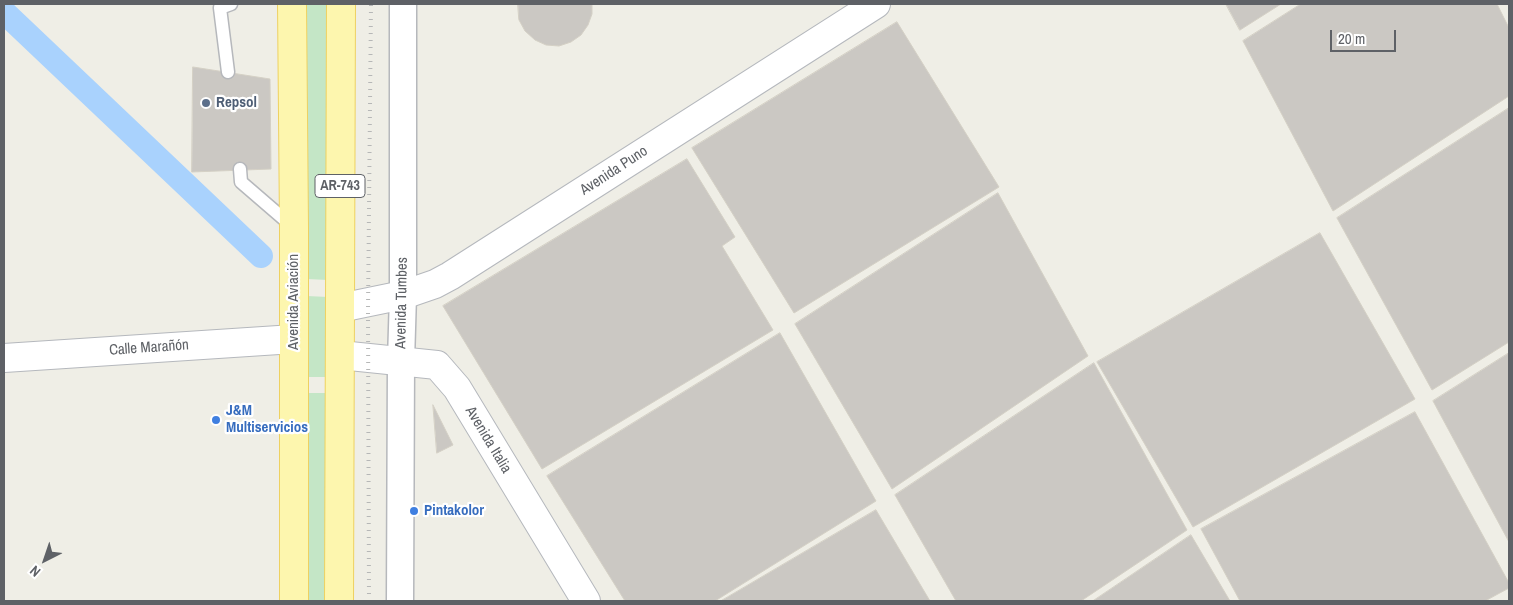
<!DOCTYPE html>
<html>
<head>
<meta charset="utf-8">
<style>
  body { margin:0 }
  #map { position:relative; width:1513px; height:605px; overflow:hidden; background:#efeee6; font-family:"Archivo Narrow",sans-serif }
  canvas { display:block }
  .frame { position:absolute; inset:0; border:5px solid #5e6166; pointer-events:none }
  .north { position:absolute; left:20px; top:535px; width:50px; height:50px; -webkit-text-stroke:4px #fff; paint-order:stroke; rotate:221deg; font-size:14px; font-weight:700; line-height:20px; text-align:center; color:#5e6166 }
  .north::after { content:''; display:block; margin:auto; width:18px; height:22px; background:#5e6166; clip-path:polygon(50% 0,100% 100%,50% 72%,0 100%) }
  .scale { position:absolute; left:1330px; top:30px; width:66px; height:22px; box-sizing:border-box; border:2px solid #5e6166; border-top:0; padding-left:6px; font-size:15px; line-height:18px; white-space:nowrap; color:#5e6166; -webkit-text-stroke:4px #fff; paint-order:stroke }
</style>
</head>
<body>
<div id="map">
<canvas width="1513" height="605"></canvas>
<div class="frame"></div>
<div class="north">N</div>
<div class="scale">20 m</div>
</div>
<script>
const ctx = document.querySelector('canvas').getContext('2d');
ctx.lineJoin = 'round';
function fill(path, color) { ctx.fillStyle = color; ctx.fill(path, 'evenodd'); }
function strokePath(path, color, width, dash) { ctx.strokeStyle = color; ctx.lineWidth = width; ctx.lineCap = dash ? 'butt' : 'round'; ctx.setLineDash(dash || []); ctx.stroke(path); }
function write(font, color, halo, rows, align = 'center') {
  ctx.font = font + ' "Archivo Narrow",sans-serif'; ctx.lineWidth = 4.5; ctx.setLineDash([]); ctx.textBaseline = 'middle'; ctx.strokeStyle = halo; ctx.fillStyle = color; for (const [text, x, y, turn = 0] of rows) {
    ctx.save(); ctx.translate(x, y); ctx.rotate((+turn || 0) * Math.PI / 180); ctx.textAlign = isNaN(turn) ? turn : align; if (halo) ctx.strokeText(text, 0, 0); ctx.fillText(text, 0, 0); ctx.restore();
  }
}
fill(new Path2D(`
  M 307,4 L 328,4 L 328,280 L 307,279 Z
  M 307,296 L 328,297 L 328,377 L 307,377 Z
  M 308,393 L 328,393 L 328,601 L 307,601 Z`), '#c4e6c6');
strokePath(new Path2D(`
  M 4,12 L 261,256`), '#a9d2fd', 24);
const building = new Path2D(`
  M 518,4 L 592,4 L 592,14 L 588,25 L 581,35 L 571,42 L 559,46 L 546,45 L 535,40 L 525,31 L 519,20 Z
  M 1226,4 L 1281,4 L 1240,30 Z
  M 1301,4 L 1497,4 L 1509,28 L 1509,96 L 1333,211 L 1243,41 Z
  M 897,22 L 999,187 L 794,313 L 692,148 Z
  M 193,67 L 270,79 L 271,169 L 192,172 Z
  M 1509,108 L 1509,342 L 1432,390 L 1337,218 Z
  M 687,159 L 735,237 L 722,246 L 773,330 L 542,469 L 443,306 Z
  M 998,193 L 1088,356 L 892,489 L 795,324 Z
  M 1320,233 L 1415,399 L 1193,527 L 1097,362 Z
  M 780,333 L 876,501 L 715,601 L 625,601 L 547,476 Z
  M 1509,353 L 1509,542 L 1433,401 Z
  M 1094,363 L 1187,530 L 1081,601 L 956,601 L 895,495 Z
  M 433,405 L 453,445 L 437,453 Z
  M 1415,412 L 1509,583 L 1509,588 L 1485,601 L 1240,601 L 1201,529 Z
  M 876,510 L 930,601 L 721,601 Z
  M 1191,535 L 1230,601 L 1093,601 Z`);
fill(building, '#cbc8c3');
strokePath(building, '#d4d0c5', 1);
const lane = new Path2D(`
  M 228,72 L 220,8 L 231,4
  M 240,169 L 241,182 L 292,226`);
const street = new Path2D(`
  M 400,601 L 401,361 L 403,295 L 403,4`);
const secondary = new Path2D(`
  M 340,308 L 403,295 L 435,284 L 450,276 L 876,4
  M 340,355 L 437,365 L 457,388 L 586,601
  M 4,358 L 294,339`);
const primary = new Path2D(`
  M 292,4 L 294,228 L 294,601
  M 339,601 L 341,4`);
strokePath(lane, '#b6b8bc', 15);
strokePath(street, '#b6b8bc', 29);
strokePath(secondary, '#b5b8bd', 30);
strokePath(primary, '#eed161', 30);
strokePath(lane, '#fff', 12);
strokePath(street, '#fff', 26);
strokePath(secondary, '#fff', 28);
strokePath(primary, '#fdf6ae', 28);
strokePath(new Path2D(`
  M 369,601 L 368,311 L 371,4`), '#b6b7b7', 4, [1, 6]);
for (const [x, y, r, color] of [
  [206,103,5,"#5c6f8a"],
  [216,420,5,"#3f7fe0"],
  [414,511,5,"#3f7fe0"]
]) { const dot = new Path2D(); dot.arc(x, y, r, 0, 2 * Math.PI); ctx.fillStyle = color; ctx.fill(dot); strokePath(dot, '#fff', 2); }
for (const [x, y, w] of [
  [340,186,50]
]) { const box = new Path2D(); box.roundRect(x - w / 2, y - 11.5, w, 23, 4); ctx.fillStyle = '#fff'; ctx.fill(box); strokePath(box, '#5e6166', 1); }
write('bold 14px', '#5e6166', null, [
  ["AR-743",340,186]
]);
write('bold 15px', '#4e5e75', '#fff', [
  ["Repsol",216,103]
], 'left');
write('15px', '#5e6166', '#fff', [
  ["Avenida Puno",614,171,-33],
  ["Avenida Aviación",294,302,-90],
  ["Avenida Tumbes",402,303,-89],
  ["Calle Marañón",149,348,-4],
  ["Avenida Italia",488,440,59]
]);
write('bold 15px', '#366cbe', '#fff', [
  ["J&M",226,411],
  ["Multiservicios",226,428],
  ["Pintakolor",424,511]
], 'left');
</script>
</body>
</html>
